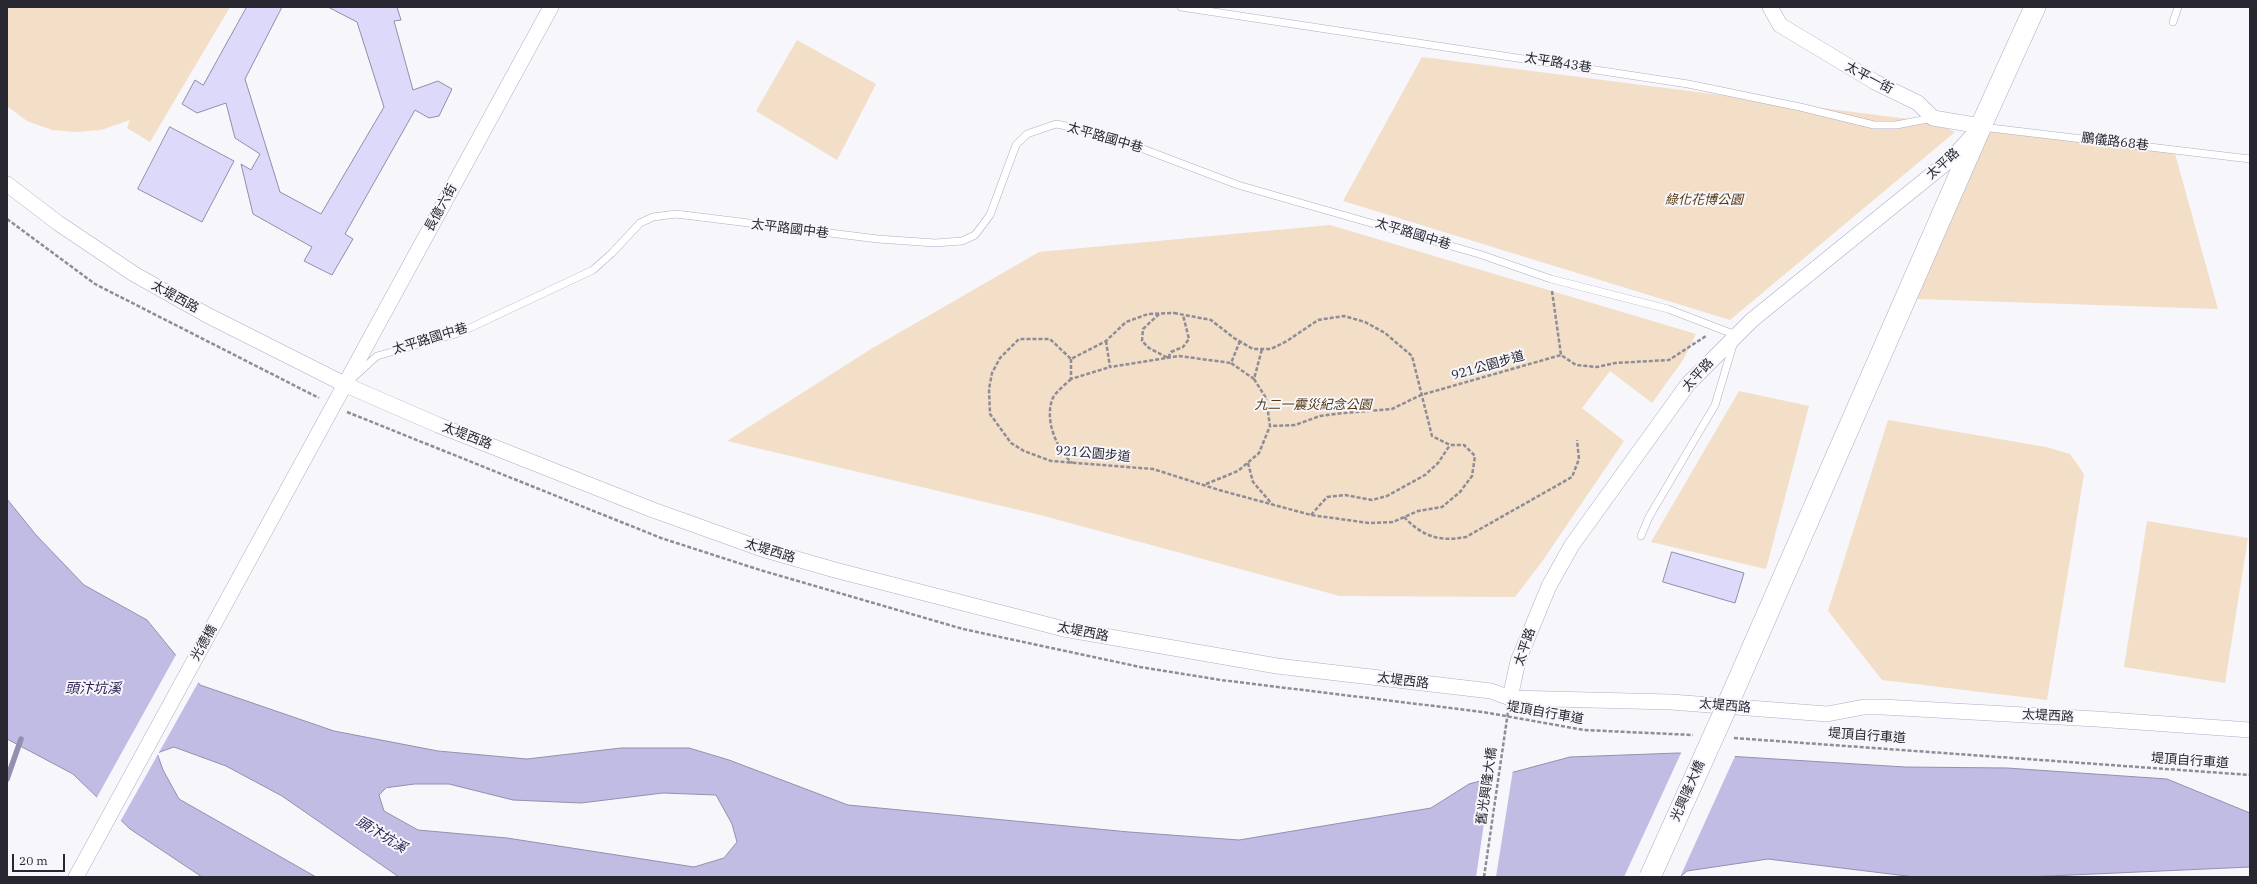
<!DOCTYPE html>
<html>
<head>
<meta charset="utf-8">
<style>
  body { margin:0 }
  #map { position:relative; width:2257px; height:884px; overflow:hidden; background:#f6f6fb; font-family:"IBM Plex Serif",serif }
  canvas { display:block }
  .frame { position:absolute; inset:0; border:8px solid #282630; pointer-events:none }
  .scale { position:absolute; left:12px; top:854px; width:53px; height:18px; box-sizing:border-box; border:2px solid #282630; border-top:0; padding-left:5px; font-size:12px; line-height:14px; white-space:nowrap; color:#282630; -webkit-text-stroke:3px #f6f6fb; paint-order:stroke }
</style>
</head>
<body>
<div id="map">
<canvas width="2257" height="884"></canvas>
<div class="frame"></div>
<div class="scale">20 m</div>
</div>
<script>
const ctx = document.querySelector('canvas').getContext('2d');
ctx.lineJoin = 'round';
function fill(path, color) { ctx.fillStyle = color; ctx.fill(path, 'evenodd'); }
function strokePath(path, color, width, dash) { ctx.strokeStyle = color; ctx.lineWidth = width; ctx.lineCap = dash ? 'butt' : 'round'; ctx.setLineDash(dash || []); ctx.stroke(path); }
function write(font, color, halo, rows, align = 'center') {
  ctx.font = font + ' "IBM Plex Serif","Noto Sans TC",serif'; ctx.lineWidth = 4; ctx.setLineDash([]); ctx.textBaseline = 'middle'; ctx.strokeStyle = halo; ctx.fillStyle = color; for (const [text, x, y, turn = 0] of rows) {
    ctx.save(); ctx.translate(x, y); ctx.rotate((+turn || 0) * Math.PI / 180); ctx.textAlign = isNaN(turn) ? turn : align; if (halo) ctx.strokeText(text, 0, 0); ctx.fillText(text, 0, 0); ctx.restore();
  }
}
fill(new Path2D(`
  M 7,7 L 230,7 L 150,142 L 127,128 L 130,120 L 101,130 L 75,132 L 52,130 L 27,121 L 7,106 Z
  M 797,40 L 876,84 L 837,160 L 756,111 Z
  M 1422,57 L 1932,122 L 1955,132 L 1730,320 L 1343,201 Z
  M 1984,130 L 2174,150 L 2218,309 L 1917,299 Z
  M 1330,225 L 1696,334 L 1683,360 L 1652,403 L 1610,371 L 1582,408 L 1624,441 L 1541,563 L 1515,597 L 1340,596 L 1040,515 L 727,441 L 871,349 L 1039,252 Z
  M 1739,391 L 1809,406 L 1766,569 L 1651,542 Z
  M 1888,420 L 2046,447 L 2070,454 L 2084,474 L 2047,700 L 1882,680 L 1828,611 Z
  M 2147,521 L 2248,538 L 2225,683 L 2124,667 Z`), '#f3dec8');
const water = new Path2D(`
  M 7,499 L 36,535 L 84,585 L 147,620 L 200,685 L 334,731 L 438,751 L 527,759 L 621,748 L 689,748 L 729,760 L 848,805 L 1129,832 L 1239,840 L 1431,808 L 1469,784 L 1570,757 L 1678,753 L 1905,767 L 2007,768 L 2167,779 L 2250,813 L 2250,867 L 2027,877 L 1915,877 L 1768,859 L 1687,871 L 1680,877 L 399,877 L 282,796 L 226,766 L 174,747 L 157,753 L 163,770 L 179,799 L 316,877 L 202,877 L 130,829 L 73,774 L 7,739 ZM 415,784 L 449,784 L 513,800 L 581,803 L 663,793 L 716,795 L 732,824 L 737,842 L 724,858 L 694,867 L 507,838 L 418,830 L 384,811 L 379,795 L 386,788 Z`);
fill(water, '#c1bce4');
strokePath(water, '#938fae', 1);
fill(new Path2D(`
  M 177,653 L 199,681 L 120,822 L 96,799 Z
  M 1682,751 L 1736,754 L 1680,877 L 1624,877 Z
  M 1513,770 L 1496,877 L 1476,877 L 1491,776 Z`), '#f6f6fb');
strokePath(new Path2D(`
  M 7,779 L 21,739`), '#938fae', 5.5);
const building = new Path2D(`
  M 247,7 L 282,7 L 245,79 L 280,192 L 321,214 L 384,107 L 357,22 L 328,7 L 397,7 L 401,20 L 394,21 L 413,90 L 438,81 L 452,89 L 439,116 L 429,118 L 415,110 L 345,234 L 353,239 L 332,275 L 304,261 L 312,247 L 253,214 L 241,164 L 251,170 L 260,154 L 235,138 L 226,103 L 197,113 L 182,104 L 195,80 L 203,85 Z
  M 170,127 L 234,161 L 202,222 L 138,189 Z
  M 1672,552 L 1744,573 L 1735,603 L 1663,582 Z`);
fill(building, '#ddd9fb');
strokePath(building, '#918ea6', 1);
const lane = new Path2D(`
  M 1181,7 L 1688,84 L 1800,107 L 1874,125 L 1896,125 L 1933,118
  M 2173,22 L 2178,7
  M 1982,127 L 2250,159
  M 355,376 L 377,356 L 459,333 L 593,270 L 612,253 L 640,223 L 653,217 L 676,214 L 878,239 L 935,243 L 962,241 L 975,235 L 990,215 L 1016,145 L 1027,134 L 1056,124 L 1072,127 L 1130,144 L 1238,185 L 1479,254 L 1551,279 L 1668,309 L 1736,335 L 1715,405 L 1649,517 L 1641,536`);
const street = new Path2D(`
  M 1770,7 L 1780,25 L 1875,82 L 1918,103 L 1933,118 L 1981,126
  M 7,184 L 58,223 L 134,274 L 207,315 L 346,385 L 438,425 L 653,510 L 762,549 L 835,570 L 1064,629 L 1277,666 L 1491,691 L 1510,698 L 1671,702 L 1827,714 L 1864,707 L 1883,707 L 2096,719 L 2250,730
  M 1510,698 L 1518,661 L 1549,586 L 1572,545 L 1688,384 L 1752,320 L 1951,159 L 1973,135
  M 76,877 L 551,7`);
const secondary = new Path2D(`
  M 1727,706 L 1981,126 L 2035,7`);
strokePath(lane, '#b0adc7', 8);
strokePath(street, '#b0adc7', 16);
strokePath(secondary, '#b0adc7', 22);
strokePath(new Path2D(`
  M 7,219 L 95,284 L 319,398
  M 1552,291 L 1561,355 L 1576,365 L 1597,367 L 1615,363 L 1669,360 L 1706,336
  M 1174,313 L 1211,320 L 1234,338 L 1253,349 L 1271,349 L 1287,341 L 1318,320 L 1344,316 L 1365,322 L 1385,333 L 1412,356 L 1432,436 L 1450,445 L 1464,445 L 1475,456 L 1472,476 L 1460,492 L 1442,507 L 1418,511 L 1393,522 L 1369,523 L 1311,515 L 1219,490 L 1153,469 L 1051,461 L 1024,451 L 1011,443 L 990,414 L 989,389 L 992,373 L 1000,358 L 1019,339 L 1050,339 L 1071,359 L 1106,341 L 1126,322 L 1148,314 Z
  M 1159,314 L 1143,329 L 1142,341 L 1149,348 L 1168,358 L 1171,352 L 1183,347 L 1189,339 L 1183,315
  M 1106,341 L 1110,367 L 1179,356 L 1231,363
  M 1240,341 L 1231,363 L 1254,379 L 1262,349
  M 1071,359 L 1071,379 L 1110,367
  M 1071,379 C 1066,384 1054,393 1052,400 C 1045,421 1056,448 1072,463
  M 1254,379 L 1266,398 L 1270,426 L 1295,425 L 1320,416 L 1344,413 L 1392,409 L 1421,395 L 1561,355
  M 347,412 L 661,538 L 760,570 L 963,629 L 1140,667 L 1221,680 L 1483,712 L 1584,730 L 1693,735
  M 1248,463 L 1253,482 L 1272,504
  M 1206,484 L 1238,471 L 1259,453 L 1270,426
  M 1311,515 L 1327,497 L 1345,495 L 1372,500 L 1387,496 L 1425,475 L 1438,463 L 1450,445
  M 1404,517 C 1423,537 1440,542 1466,537 L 1572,477 L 1579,459 L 1577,440
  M 1734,738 L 2250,775`), '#8e8d95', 2.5, [4, 2]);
strokePath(lane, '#fff', 7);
strokePath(street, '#fff', 15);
strokePath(secondary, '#fff', 21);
const secondaryBridge = new Path2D(`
  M 1650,877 L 1727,706`);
strokePath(secondaryBridge, '#b0adc7', 22, []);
strokePath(new Path2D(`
  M 1484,877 L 1510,698`), '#8e8d95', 2.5, [4, 2]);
strokePath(secondaryBridge, '#fff', 21);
write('13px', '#282630', '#f6f6fb', [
  ["太平路43巷",1558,63,9],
  ["太平一街",1869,78,28],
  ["太平路國中巷",1105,138,16],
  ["鵬儀路68巷",2115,142,7],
  ["太平路",1943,164,-42],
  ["長億六街",441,208,-61],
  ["太平路國中巷",790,229,7],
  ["太平路國中巷",1413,234,17],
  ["太堤西路",175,297,29],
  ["太平路國中巷",430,339,-17],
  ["921公園步道",1488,366,-16],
  ["太平路",1698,375,-48],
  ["太堤西路",467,436,21],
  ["921公園步道",1093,454,5],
  ["太堤西路",770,551,17],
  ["太堤西路",1083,632,11],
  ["光德橋",204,643,-61],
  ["太平路",1525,647,-71],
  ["太堤西路",1403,681,7],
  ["太堤西路",1725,706,5],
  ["堤頂自行車道",1545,713,10],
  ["太堤西路",2048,716,3],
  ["堤頂自行車道",1867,736,4],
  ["堤頂自行車道",2190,761,4],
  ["舊光興隆大橋",1487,786,-82],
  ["光興隆大橋",1688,791,-66]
]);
write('italic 13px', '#54350d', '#f6f6fb', [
  ["綠化花博公園",1704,200],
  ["九二一震災紀念公園",1313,405]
]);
write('italic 14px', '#2c2051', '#f6f6fb', [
  ["頭汴坑溪",93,689],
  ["頭汴坑溪",381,835,31]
]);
</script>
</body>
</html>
